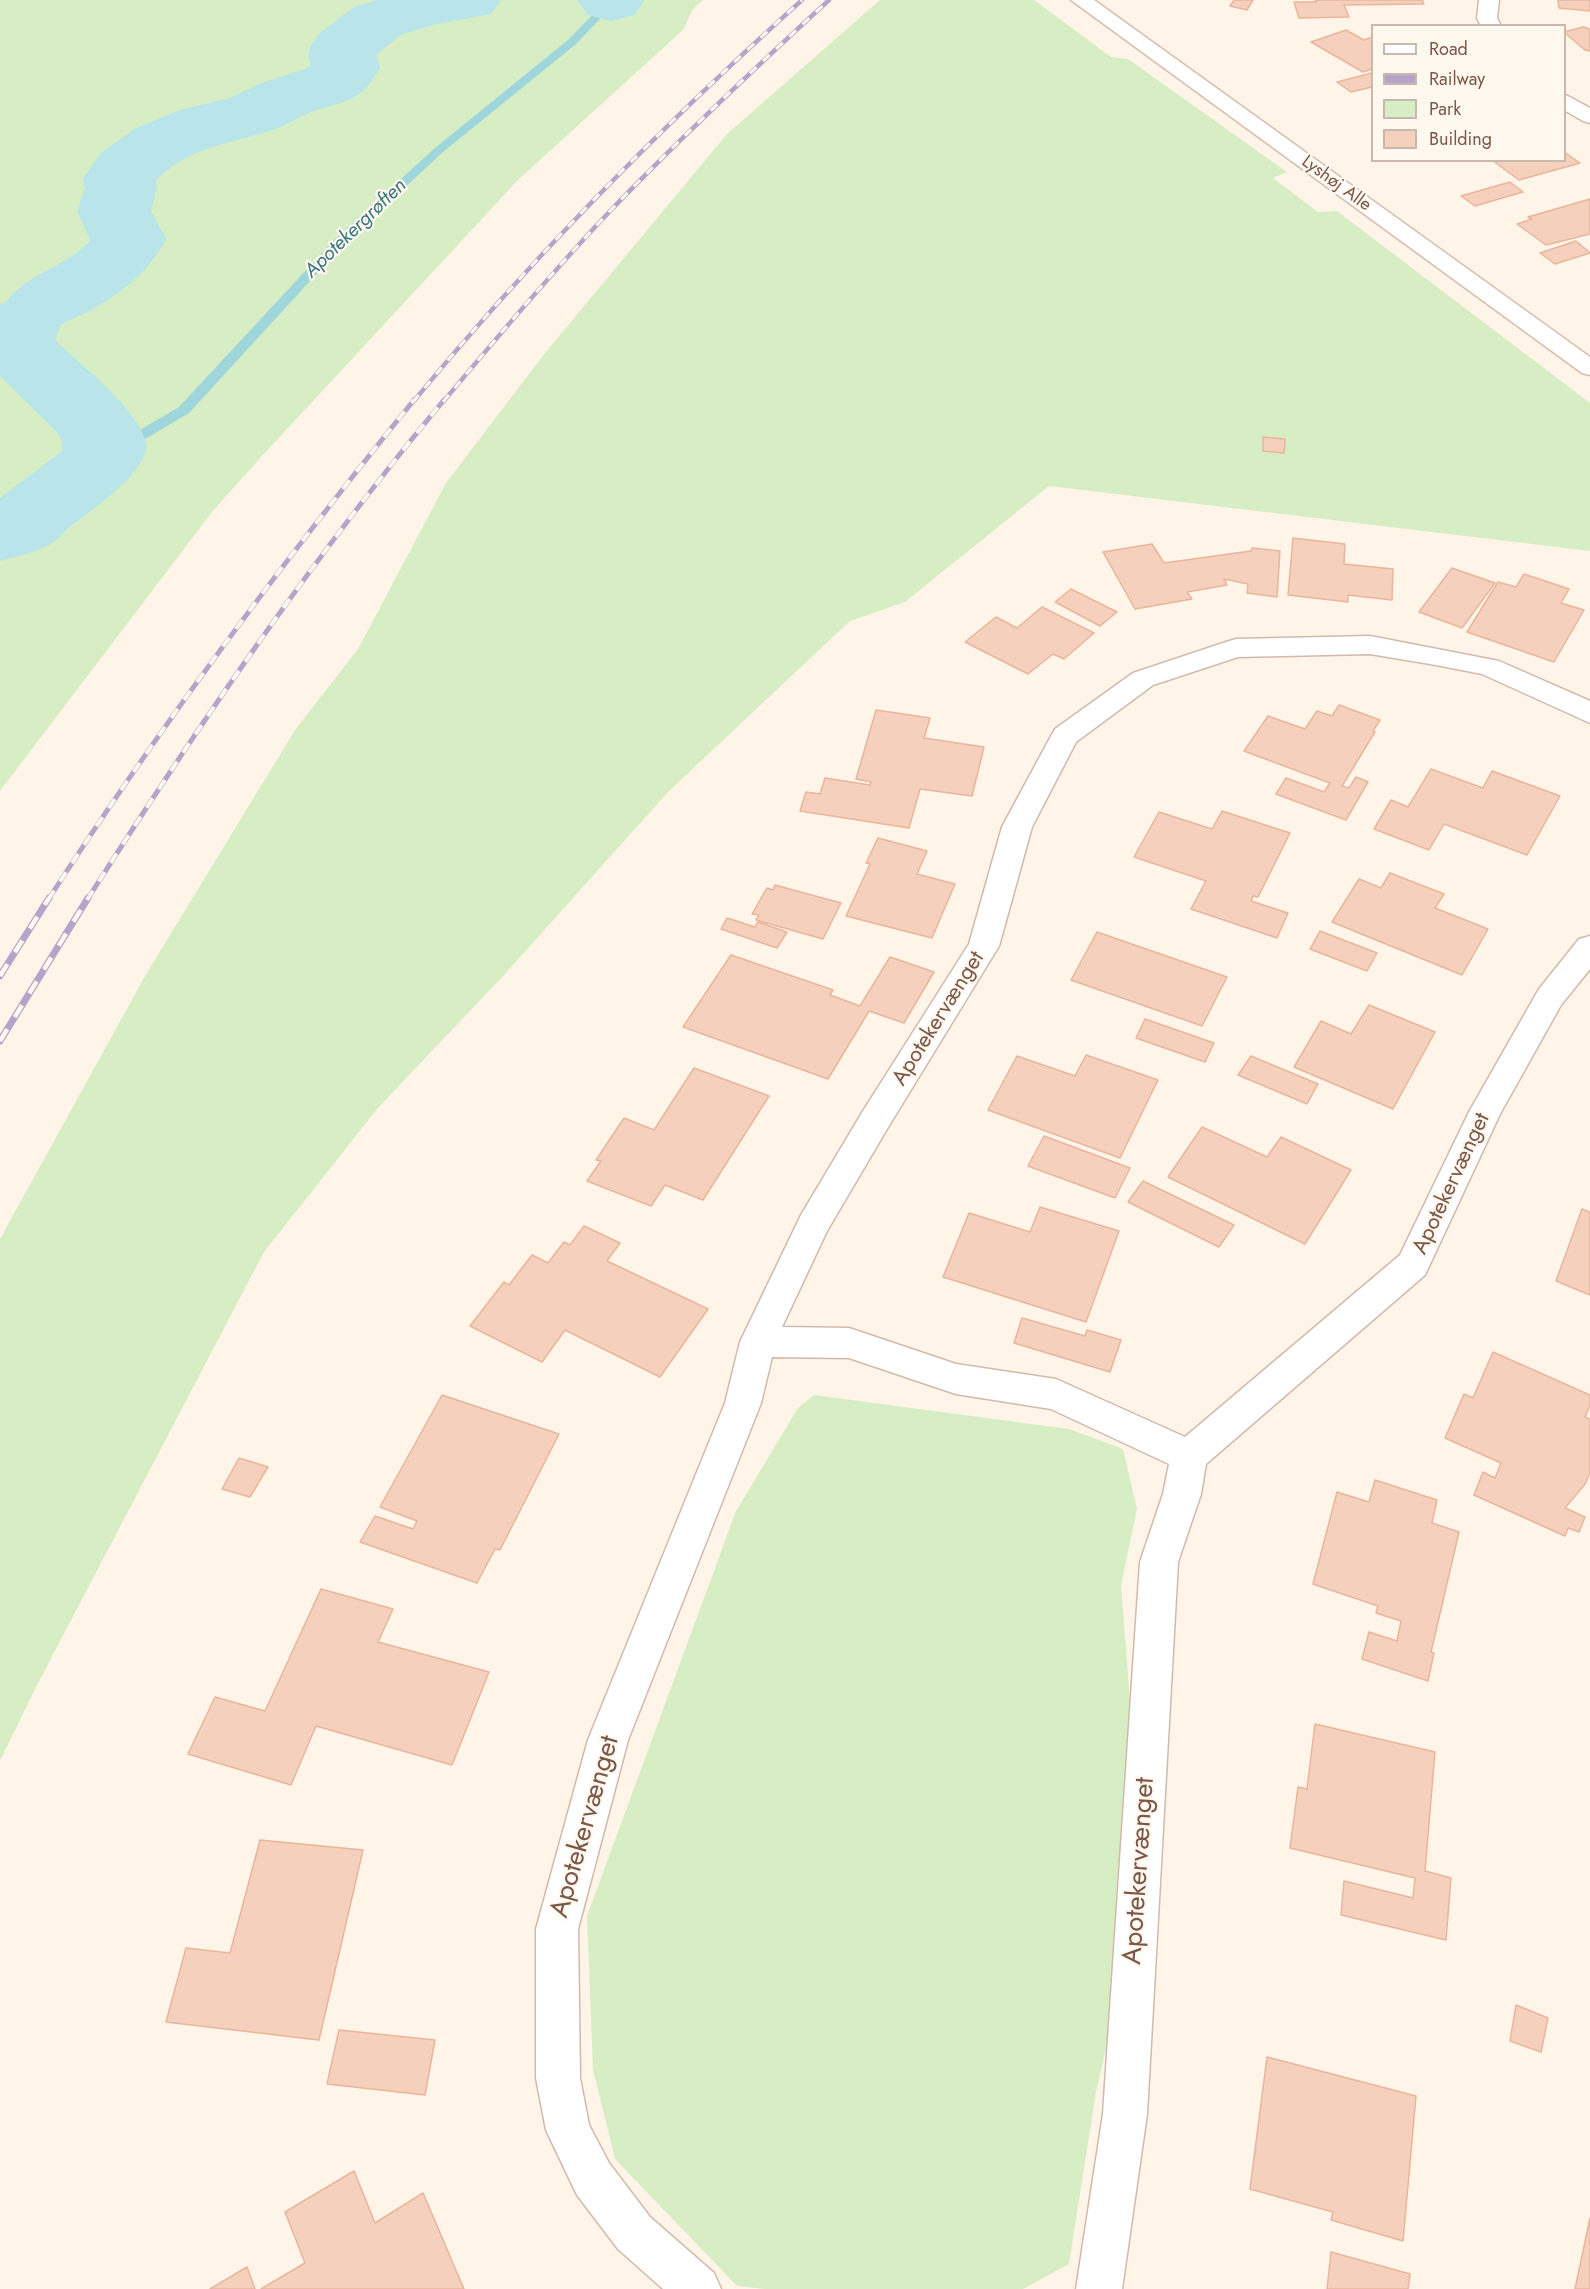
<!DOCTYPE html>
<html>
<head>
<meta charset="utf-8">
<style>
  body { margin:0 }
  #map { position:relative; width:1590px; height:2289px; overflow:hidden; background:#fef4e7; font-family:Jost,sans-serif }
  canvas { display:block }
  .legend { position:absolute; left:1371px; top:24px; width:195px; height:138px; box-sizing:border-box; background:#fff8ef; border:2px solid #cab8ad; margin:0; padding:8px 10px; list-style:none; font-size:18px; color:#7a5749 }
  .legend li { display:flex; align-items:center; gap:12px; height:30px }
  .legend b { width:30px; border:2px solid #cab8ad }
</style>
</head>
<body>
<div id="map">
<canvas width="1590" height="2289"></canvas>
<ul class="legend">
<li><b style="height:8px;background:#fff"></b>Road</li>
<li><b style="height:8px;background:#b6a3ca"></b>Railway</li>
<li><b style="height:16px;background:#d7edc4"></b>Park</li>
<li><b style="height:16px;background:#f5d0bc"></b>Building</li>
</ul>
</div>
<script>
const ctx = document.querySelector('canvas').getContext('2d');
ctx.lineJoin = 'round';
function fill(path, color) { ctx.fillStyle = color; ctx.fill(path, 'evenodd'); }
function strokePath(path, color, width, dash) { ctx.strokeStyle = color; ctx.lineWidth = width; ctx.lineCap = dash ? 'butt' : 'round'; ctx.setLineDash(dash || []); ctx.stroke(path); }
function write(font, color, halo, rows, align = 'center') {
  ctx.font = font + ' Jost,sans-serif'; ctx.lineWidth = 4.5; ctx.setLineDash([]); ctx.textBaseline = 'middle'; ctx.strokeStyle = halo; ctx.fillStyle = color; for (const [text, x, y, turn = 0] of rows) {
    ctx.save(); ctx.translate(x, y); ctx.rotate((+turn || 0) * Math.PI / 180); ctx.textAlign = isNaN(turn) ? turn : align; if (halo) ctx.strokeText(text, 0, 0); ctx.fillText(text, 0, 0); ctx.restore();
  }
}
fill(new Path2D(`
  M 0,0 L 703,0 L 693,9 L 683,30 L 518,180 L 262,456 L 212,512 L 0,791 Z
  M 880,0 L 1034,0 L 1111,57 L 1128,59 L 1287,172 L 1273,178 L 1318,212 L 1337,211 L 1590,403 L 1590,551 L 1049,486 L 905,602 L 850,621 L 669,791 L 503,976 L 377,1109 L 264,1252 L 36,1687 L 0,1761 L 0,1239 L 145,976 L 295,730 L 358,649 L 446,483 L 545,353 L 727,134 Z
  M 814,1395 L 1069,1429 L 1123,1449 L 1137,1509 L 1121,1585 L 1135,1765 L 1117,2001 L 1096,2092 L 1069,2264 L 1023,2289 L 765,2289 L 737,2286 L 615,2159 L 593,2070 L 587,1916 L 736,1511 L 798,1408 Z`), '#d7edc4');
fill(new Path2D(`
  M 607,0 L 618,0 L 576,44 L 443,152 L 343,245 L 189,413 L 106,462 L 96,462 L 94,459 L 96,456 L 179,407 L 335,239 L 435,148 L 568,40 Z`), '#9fd6dc');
fill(new Path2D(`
  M 377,0 L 501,0 L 491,14 L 433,25 L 400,35 L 376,55 L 380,68 C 359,103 350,99 314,111 C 300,116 287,126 272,130 C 228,145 192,145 156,180 L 157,188 L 151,211 L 166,239 C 148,274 121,293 88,312 C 82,315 66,321 62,324 C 58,328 56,336 56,341 C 81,365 139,410 146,443 C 151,470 88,513 68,528 C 63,533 58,540 52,543 C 36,553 17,556 0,561 L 0,498 L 62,451 L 62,442 L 58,433 L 0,376 L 0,304 L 6,302 C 26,274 65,267 89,242 L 90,239 L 77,211 L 85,188 L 83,178 L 101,153 L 138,127 L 180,110 L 230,98 L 261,83 L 305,69 L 311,66 L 308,56 L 310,47 L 320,33 L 354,7 Z
  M 577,0 L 643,0 L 644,1 L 634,15 L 611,21 L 588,15 Z`), '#b9e5ea');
const building = new Path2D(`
  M 1234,0 L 1253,0 L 1247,10 L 1230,6 Z
  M 1315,0 L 1422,0 L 1424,4 L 1344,5 L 1349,17 L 1299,18 L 1294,2 L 1316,2 Z
  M 1558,0 L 1590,0 L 1590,11 L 1559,8 Z
  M 1583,27 L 1590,29 L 1590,51 L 1585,50 L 1564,32 Z
  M 1346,30 L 1364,40 L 1372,37 L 1372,69 L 1363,72 L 1311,42 Z
  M 1372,73 L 1372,87 L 1351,92 L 1337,82 Z
  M 1564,152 L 1580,163 L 1519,180 L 1492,160 L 1564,160 Z
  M 1510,182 L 1523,192 L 1475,206 L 1461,196 Z
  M 1590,199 L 1590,234 L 1546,245 L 1517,224 L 1532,219 L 1528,217 Z
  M 1576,241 L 1590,253 L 1555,264 L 1540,253 Z
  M 1263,437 L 1285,439 L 1284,453 L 1263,451 Z
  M 1293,538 L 1345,544 L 1344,564 L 1393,569 L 1392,600 L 1348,595 L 1348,602 L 1288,595 Z
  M 1152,544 L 1164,563 L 1251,551 L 1252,548 L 1280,551 L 1277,597 L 1247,593 L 1248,584 L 1224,579 L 1227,585 L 1187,592 L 1192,599 L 1135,609 L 1103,552 Z
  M 1452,568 L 1495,583 L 1462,628 L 1419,612 Z
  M 1524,574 L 1569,589 L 1561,603 L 1584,610 L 1554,662 L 1467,632 L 1498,582 L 1516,587 Z
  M 1071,589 L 1117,612 L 1100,626 L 1055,602 Z
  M 1042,607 L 1094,633 L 1064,659 L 1053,654 L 1028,674 L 965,642 L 996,617 L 1017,628 Z
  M 1339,705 L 1380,720 L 1373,731 L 1375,732 L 1342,786 L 1349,788 L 1356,777 L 1368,782 L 1346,820 L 1276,794 L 1286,778 L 1324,792 L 1330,783 L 1244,751 L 1268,716 L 1305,729 L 1317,711 L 1332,716 Z
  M 876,710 L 930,718 L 924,738 L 984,747 L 972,796 L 920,789 L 909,828 L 800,811 L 806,792 L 820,794 L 825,778 L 870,785 L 871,782 L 856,779 Z
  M 1431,769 L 1483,788 L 1492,771 L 1560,796 L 1527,855 L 1444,824 L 1429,850 L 1374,829 L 1391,800 L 1408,807 Z
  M 1222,811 L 1290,833 L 1258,897 L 1253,896 L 1251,901 L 1288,913 L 1277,938 L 1191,909 L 1206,881 L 1134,857 L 1159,812 L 1212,829 Z
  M 878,838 L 927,851 L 917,874 L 955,884 L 932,938 L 846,916 L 870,864 L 866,863 Z
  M 1390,873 L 1444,894 L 1435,908 L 1488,929 L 1462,975 L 1332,922 L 1359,879 L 1381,888 Z
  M 775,885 L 841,903 L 823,939 L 756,920 L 759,915 L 752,914 L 767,888 L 773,890 Z
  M 727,918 L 755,927 L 758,922 L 787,932 L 777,948 L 721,929 Z
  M 1320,931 L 1377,953 L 1367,971 L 1310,949 Z
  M 1097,932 L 1227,977 L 1202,1026 L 1071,980 Z
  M 731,955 L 833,990 L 830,995 L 860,1006 L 890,957 L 934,972 L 904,1023 L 869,1011 L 828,1079 L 683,1027 Z
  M 1369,1005 L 1435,1032 L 1393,1109 L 1294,1067 L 1321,1021 L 1351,1034 Z
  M 1145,1019 L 1214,1043 L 1205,1062 L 1136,1038 Z
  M 1086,1055 L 1158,1080 L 1120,1158 L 988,1110 L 1017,1056 L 1075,1076 Z
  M 1251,1056 L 1318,1084 L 1307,1104 L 1238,1075 Z
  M 694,1068 L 769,1096 L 703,1200 L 665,1185 L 651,1206 L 587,1181 L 601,1161 L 596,1160 L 624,1118 L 654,1130 Z
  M 1202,1127 L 1267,1157 L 1281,1137 L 1351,1170 L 1305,1244 L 1168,1177 Z
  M 1044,1136 L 1130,1168 L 1115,1198 L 1028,1166 Z
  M 1143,1181 L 1234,1225 L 1219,1247 L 1128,1202 Z
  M 1040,1207 L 1119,1231 L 1086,1322 L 943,1277 L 969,1213 L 1030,1232 Z
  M 1582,1209 L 1590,1212 L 1590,1295 L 1556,1281 Z
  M 584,1226 L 620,1243 L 607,1261 L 708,1309 L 660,1377 L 565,1330 L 542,1362 L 470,1326 L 504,1282 L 509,1285 L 532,1255 L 548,1263 L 564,1242 L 570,1245 Z
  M 1022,1318 L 1085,1336 L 1087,1330 L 1121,1340 L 1110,1372 L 1014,1343 Z
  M 1493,1352 L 1590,1395 L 1590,1405 L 1585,1417 L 1590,1419 L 1590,1473 L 1585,1484 L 1565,1508 L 1585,1517 L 1579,1532 L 1568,1528 L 1565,1536 L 1474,1495 L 1483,1472 L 1495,1478 L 1501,1463 L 1445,1438 L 1464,1394 L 1473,1398 Z
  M 442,1395 L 559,1434 L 500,1550 L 495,1549 L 477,1583 L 360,1542 L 375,1516 L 413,1529 L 417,1521 L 380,1507 Z
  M 239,1458 L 268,1467 L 250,1497 L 222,1489 Z
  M 1375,1480 L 1437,1500 L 1432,1523 L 1459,1532 L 1431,1652 L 1434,1653 L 1428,1681 L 1362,1659 L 1369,1632 L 1397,1641 L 1401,1621 L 1376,1613 L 1378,1606 L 1313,1584 L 1337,1492 L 1369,1502 Z
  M 321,1589 L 393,1609 L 378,1642 L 489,1672 L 452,1765 L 316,1726 L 291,1785 L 188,1754 L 215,1697 L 265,1711 Z
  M 1315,1724 L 1435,1752 L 1425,1871 L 1451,1878 L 1446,1940 L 1341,1915 L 1344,1881 L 1413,1898 L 1415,1878 L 1290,1848 L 1298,1787 L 1307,1789 Z
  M 260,1840 L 363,1850 L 319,2040 L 166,2022 L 186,1948 L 230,1953 Z
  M 1516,2005 L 1548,2018 L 1541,2052 L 1510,2041 Z
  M 339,2030 L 435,2040 L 425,2095 L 327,2084 Z
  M 1267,2057 L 1416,2096 L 1403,2241 L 1331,2220 L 1333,2212 L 1250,2189 Z
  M 354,2171 L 375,2223 L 423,2193 L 464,2289 L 261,2289 L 305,2263 L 285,2212 Z
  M 1590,2218 L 1590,2289 L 1575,2289 Z
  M 1331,2252 L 1410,2274 L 1408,2289 L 1327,2289 Z
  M 247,2267 L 255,2289 L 210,2289 Z`);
fill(building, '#f5d0bc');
strokePath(building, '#e9b59b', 1.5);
const street = new Path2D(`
  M 1479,0 L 1499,0 L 1497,18 L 1501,26 L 1481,26 L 1477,18 Z
  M 1564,94 L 1590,108 L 1590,123 L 1583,121 L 1564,110 Z
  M 1370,636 L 1499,661 L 1590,701 L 1590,723 L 1482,674 L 1436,665 L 1370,654 L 1238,657 L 1153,685 L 1076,742 L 1032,827 L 999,946 L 887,1129 L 827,1231 L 782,1327 L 849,1328 L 956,1364 L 1056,1379 L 1185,1437 L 1400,1255 L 1469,1112 L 1539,989 L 1579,939 L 1590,936 L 1590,969 L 1561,1005 L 1500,1114 L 1425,1275 L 1206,1464 L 1201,1494 L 1178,1562 L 1147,2114 L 1122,2289 L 1076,2289 L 1103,2114 L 1140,1562 L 1163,1494 L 1169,1464 L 1051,1409 L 956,1394 L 849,1358 L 772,1357 L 761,1403 L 628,1740 L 578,1929 L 580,2078 L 589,2125 L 609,2163 L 650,2217 L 714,2273 L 721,2289 L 663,2289 L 618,2249 L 577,2195 L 546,2130 L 536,2078 L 536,1929 L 588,1740 L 725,1403 L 740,1342 L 801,1215 L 863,1111 L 969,944 L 1002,827 L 1051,736 L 1055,729 L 1133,673 L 1226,642 L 1236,639 Z`);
const secondary = new Path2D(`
  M 1071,0 L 1094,0 L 1590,357 L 1590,375 L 1582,373 Z`);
strokePath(street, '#d1baab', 3);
strokePath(secondary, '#d7bcab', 3);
fill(street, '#fff');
fill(secondary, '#fff');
const railFar2 = new Path2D(`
  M 413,402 C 532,257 663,125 802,0
  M 443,402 C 498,336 553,271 612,209 C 681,137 755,68 829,0`);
const railFar1 = new Path2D(`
  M 48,900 C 160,726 284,560 414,400
  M 87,900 C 197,727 313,557 444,400`);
const rail = new Path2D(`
  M 0,976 L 49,898
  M 0,1041 L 88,898`);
strokePath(railFar2, '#b6a3ca', 4.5);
strokePath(railFar1, '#b6a3ca', 5);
strokePath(rail, '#b6a3ca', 7);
strokePath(railFar2, '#fff8ef', 3, [9]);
strokePath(railFar1, '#fff8ef', 4, [11]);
strokePath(rail, '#fff8ef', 4.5, [14]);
write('18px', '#7a5749', '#fff8ef', [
  ["Lyshøj Alle",1336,184,36]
]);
write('italic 20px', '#3b7880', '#fff8ef', [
  ["Apotekergrøften",356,229,-44]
]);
write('22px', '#7a5749', '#fff8ef', [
  ["Apotekervænget",939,1019,-58],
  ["Apotekervænget",1452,1184,-65]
]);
write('27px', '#7a5749', '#fff8ef', [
  ["Apotekervænget",586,1827,-74],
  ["Apotekervænget",1140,1871,-86]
]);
</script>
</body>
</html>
